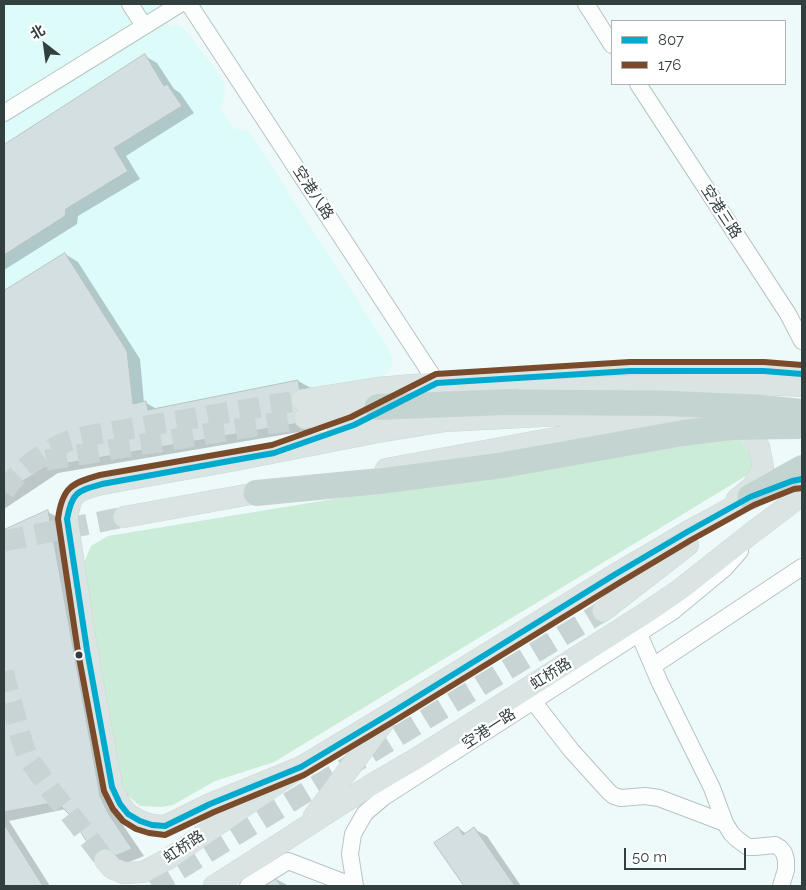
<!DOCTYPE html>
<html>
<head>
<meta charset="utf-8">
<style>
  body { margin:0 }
  #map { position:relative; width:806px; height:890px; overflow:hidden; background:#eef9f9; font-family:Raleway,"Noto Sans SC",sans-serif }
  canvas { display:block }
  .frame { position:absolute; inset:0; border:5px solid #313f3e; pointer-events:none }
  .legend { position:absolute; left:611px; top:20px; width:175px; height:65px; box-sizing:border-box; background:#fff; border:1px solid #adb2b2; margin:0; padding:6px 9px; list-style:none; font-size:15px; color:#313f3e }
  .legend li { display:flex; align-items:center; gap:10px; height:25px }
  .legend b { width:25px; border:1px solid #adb2b2 }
  .north { position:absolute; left:20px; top:20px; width:50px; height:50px; -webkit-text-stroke:4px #fff; paint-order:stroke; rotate:330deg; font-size:14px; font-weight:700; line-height:20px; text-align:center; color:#313f3e }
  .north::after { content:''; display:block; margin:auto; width:18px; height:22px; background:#313f3e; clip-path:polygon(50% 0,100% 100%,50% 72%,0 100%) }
  .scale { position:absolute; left:624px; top:848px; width:122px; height:22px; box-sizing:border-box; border:2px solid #313f3e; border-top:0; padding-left:6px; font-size:15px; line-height:18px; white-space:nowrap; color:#313f3e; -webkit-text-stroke:4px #fff; paint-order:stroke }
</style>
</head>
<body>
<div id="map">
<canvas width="806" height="890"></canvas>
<div class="frame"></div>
<ul class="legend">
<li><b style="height:6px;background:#00a9ce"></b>807</li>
<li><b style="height:6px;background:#7a4b2a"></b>176</li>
</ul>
<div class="north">北</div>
<div class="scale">50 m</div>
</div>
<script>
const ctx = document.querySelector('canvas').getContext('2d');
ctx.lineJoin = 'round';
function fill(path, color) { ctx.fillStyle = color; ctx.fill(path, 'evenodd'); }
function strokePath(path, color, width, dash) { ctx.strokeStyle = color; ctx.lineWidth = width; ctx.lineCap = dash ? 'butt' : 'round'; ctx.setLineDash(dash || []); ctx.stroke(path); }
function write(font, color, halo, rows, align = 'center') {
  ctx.font = font + ' Raleway,"Noto Sans SC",sans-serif'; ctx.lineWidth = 4.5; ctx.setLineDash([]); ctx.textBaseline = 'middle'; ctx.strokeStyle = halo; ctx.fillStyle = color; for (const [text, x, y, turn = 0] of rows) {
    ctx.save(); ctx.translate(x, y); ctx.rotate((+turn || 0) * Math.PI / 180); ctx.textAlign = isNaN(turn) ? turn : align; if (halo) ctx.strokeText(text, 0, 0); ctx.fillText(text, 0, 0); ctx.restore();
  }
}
fill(new Path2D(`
  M 4,4 L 154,4 L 171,27 L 178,25 L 184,29 L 201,50 L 223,80 L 225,93 L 221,110 L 233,128 L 249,131 L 385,343 L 392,357 L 392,363 L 390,370 L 386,374 L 381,378 L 45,467 L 4,493 Z`), '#ddfbf9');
fill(new Path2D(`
  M 737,433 L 759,468 L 274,762 L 215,781 L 173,805 L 162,807 L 140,806 L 126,794 L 116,778 L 84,563 L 91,546 L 108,536 Z`), '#cbecd6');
fill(new Path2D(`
  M 145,56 L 157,63 L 174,89 L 180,93 L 194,113 L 126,156 L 140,179 L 78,216 L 77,224 L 4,270 L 4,146 Z
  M 65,254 L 78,262 L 140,359 L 144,403 L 146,403 L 157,409 L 298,381 L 311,388 L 317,429 L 58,473 L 4,509 L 4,293 Z
  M 48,512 L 61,519 L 112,805 L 121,822 L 144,856 L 114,868 L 66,809 L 9,821 L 50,886 L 4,886 L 4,531 Z
  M 458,828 L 467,834 L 474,829 L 487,836 L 521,886 L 465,886 L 436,843 Z
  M 274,878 L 287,885 L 288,886 L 261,886 Z`), '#0003');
const building = new Path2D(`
  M 145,54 L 164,86 L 167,84 L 182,106 L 114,148 L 128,171 L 66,209 L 65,216 L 4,255 L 4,145 Z
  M 65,253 L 127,351 L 133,404 L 146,401 L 148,410 L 298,380 L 305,422 L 45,467 L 4,493 L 4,291 Z
  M 48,510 L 100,796 L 108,813 L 132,849 L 100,862 L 69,814 L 57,802 L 4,812 L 4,530 Z
  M 4,824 L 43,886 L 4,886 Z
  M 458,827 L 463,835 L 474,827 L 515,886 L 464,886 L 434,843 Z
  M 274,876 L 281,886 L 259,886 Z`);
fill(building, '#d3dfe0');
strokePath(building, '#b8c3c4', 1);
strokePath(new Path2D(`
  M 46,460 L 305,418
  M 4,491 C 19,470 44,451 68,441 C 77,438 88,436 98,434 L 302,400
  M 4,541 L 124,517
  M 4,671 L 5,679 L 22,741 L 28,758 L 53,793 L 77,823 L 105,860
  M 152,886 L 603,611`), '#c8d4d4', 21, [21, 11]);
const minor = new Path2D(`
  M 130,4 L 144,26
  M 189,4 L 437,383
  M 586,4 L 612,45
  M 638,84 L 788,314 L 802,341
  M 4,113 L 180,4
  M 639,634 L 660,683 L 712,788 L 725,823 L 731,833 L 737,839 L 748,847 L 755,847 L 775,845 L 780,848 L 784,853 L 786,860 L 786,870 L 781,886
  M 653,666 L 802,567
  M 533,701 L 571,750 L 609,792 L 614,796 L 621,798 L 645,796 L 659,798 L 725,823
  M 248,886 L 288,861 L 353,886
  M 355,886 L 350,854 L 353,834 L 365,813 L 384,797 L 672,612 L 725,568 L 740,551`);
const major = new Path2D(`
  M 302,400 L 377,388 L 437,383 L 630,371 L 764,371 L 802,374
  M 305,418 L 375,407
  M 338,430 L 354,425 L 396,403
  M 386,469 L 555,438 L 690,410
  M 737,499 L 753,486 L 763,467 L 759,447 L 750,431 L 738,418
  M 124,517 L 273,490
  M 603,611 L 688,545
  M 301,767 L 210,804 L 165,826 L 152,825 L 140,821 L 128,814 L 120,804 L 112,787 L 87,650 L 67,519 C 71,491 76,491 102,484 L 236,460 L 373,433 L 446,421 L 601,413
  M 314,816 L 384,722
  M 105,860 L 112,868 L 124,873 L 143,872 L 168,859 L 301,767 L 391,713 L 614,575 L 662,547 L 687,532 L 713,518 L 750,497 L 764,492
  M 214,886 L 371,785 L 417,758 L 641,616 L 682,588 L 753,532 L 802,495`);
const highway = new Path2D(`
  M 256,493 L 380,481 L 503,465
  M 750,497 L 802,468`);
strokePath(minor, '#b8c3c3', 18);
strokePath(major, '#cfd6d6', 22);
strokePath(highway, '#cfd6d6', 26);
strokePath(minor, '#fcfefe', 16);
strokePath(major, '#dae5e3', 21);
strokePath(highway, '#c4d5d1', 25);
const majorBridge = new Path2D(`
  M 528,391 L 628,386 L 737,383 L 802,386`);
const highwayBridge = new Path2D(`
  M 377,407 L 509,402 L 662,403 L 753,407 L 802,412
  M 503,465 L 683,433 L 733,427 L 800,426`);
strokePath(majorBridge, '#cfd6d6', 22, []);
strokePath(highwayBridge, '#cfd6d6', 26, []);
strokePath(majorBridge, '#dae5e3', 21);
strokePath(highwayBridge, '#c4d5d1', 25);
strokePath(new Path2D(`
  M 802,374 L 764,371 L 630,371 L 437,383 L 354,425 L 274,453 L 102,484 C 77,491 72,492 67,519 L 87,650 L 112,787 L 120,804 L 128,814 L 140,821 L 152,825 L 165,826 L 210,804 L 301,767 L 391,713 L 614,575 L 687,532 L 750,497 L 792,481 L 802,479`), '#00a9ce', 6);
strokePath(new Path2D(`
  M 802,365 L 764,362 L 630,362 L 436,374 L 351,417 L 272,445 L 100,475 C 71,483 62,488 58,519 L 78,652 L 104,791 L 113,809 L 123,821 L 136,829 L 149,833 L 165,835 L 214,812 L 304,775 L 396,720 L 619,583 L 691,540 L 754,505 L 794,489 L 802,488`), '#7a4b2a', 6);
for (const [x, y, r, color] of [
  [79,655,4.5,"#313f3e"]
]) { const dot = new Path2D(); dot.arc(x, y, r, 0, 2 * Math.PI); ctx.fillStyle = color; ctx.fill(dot); strokePath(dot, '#fff', 2); }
write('15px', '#313f3e', '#fff', [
  ["空港八路",313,193,57],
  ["空港三路",721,212,57],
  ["虹桥路",551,674,-32],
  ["空港一路",489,729,-33],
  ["虹桥路",184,847,-34]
]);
</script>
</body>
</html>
